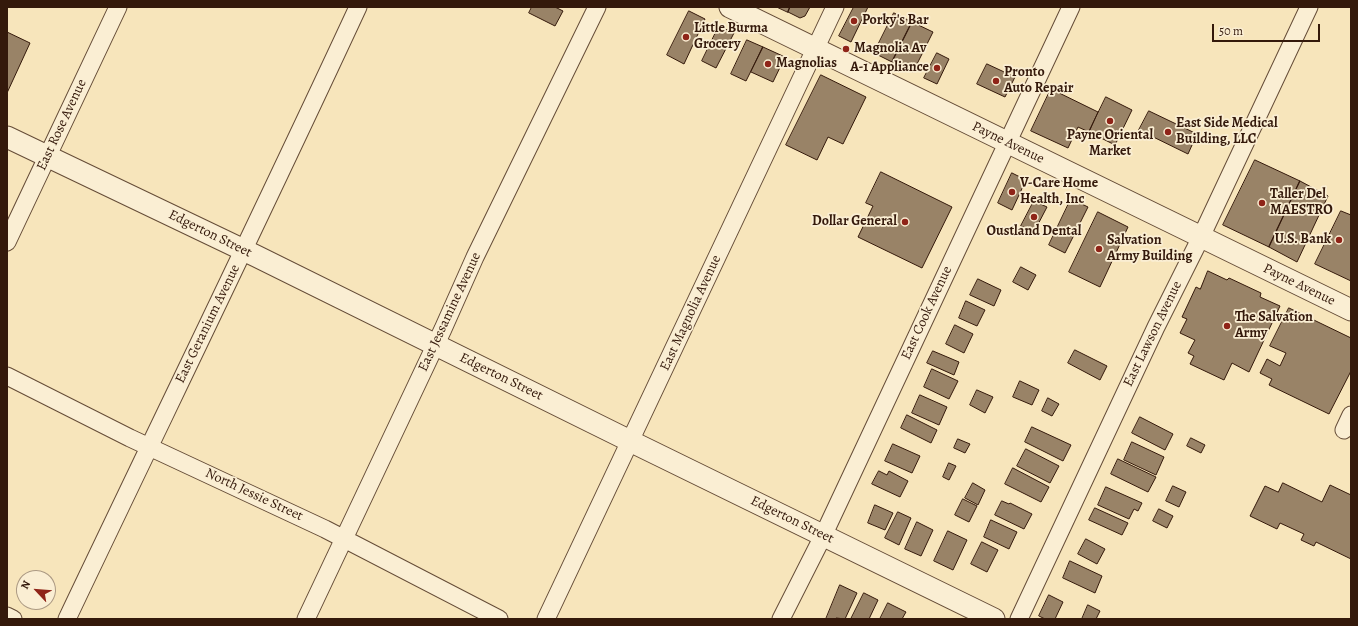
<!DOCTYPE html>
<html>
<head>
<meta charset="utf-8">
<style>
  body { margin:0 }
  #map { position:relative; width:1358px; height:626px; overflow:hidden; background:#f7e5bb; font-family:Alegreya,serif }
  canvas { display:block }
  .frame { position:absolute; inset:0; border:8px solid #34190b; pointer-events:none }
  .north { position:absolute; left:16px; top:570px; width:40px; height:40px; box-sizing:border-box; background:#faeed3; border:1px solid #ab9983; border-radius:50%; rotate:296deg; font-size:11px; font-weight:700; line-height:16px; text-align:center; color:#34190b }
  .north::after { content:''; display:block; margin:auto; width:14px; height:18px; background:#8f2418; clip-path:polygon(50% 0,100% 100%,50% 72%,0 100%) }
  .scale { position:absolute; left:1212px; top:24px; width:108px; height:18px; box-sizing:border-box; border:2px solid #34190b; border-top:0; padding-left:5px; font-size:12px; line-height:14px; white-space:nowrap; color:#34190b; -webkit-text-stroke:3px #faeed3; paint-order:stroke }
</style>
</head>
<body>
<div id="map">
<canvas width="1358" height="626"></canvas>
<div class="frame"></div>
<div class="north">N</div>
<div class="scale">50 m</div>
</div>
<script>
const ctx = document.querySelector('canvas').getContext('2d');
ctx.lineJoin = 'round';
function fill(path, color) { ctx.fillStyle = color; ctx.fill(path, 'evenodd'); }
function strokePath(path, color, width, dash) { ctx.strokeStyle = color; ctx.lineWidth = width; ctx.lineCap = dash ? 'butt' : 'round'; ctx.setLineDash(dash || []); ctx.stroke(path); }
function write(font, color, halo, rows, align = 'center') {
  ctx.font = font + ' Alegreya,serif'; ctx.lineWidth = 3.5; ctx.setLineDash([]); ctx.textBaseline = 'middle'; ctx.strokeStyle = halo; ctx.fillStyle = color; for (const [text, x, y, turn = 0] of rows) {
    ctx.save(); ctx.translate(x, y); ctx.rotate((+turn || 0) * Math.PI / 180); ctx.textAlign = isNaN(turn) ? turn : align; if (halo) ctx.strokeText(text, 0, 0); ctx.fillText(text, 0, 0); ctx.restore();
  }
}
const building = new Path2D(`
  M 532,7 L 555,7 L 563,11 L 555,26 L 529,13 Z
  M 777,7 L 790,7 L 788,12 Z
  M 790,7 L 810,7 L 805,16 L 800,18 L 788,12 Z
  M 854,7 L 868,7 L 851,42 L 839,36 Z
  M 689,11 L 705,19 L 684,64 L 667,55 Z
  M 894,13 L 912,22 L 892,62 L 874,53 Z
  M 912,22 L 933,32 L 913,72 L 892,62 Z
  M 719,26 L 734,33 L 716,68 L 702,61 Z
  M 7,32 L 30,43 L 7,93 Z
  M 747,40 L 763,47 L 746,81 L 731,74 Z
  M 763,47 L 785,57 L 773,82 L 751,72 Z
  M 937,53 L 949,59 L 937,84 L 924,78 Z
  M 987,64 L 1015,77 L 1005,97 L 977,84 Z
  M 821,75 L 866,97 L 843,144 L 828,137 L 817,160 L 786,145 Z
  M 1051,89 L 1098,112 L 1089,132 L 1078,127 L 1068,148 L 1031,131 Z
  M 1106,97 L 1132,110 L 1115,145 L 1089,132 Z
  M 1149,111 L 1197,134 L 1188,154 L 1139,130 Z
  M 1255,160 L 1300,181 L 1269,247 L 1223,225 Z
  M 881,172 L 952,207 L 922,268 L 858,237 L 873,206 L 866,203 Z
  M 1012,173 L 1026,180 L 1012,210 L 998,203 Z
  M 1300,181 L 1328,196 L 1297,262 L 1269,247 Z
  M 1071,199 L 1088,207 L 1065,253 L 1049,245 Z
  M 1034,201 L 1047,207 L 1034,232 L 1021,226 Z
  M 1341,211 L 1351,215 L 1351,281 L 1315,264 Z
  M 1098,212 L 1128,227 L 1100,287 L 1069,272 Z
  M 1021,267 L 1036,275 L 1028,290 L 1013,282 Z
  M 1208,271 L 1227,280 L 1229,278 L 1261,293 L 1260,297 L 1280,306 L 1249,372 L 1232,363 L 1224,380 L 1190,364 L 1194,356 L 1188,353 L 1195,340 L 1180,333 L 1187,319 L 1182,317 L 1196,287 L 1200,289 Z
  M 978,279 L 1001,290 L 994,306 L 970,295 Z
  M 966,301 L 985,310 L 977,326 L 959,318 Z
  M 1289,308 L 1351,338 L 1351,371 L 1329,414 L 1269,385 L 1272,379 L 1260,373 L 1267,359 L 1280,366 L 1286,353 L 1270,346 Z
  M 955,325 L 973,334 L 964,353 L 946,344 Z
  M 1075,350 L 1107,366 L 1100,380 L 1068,363 Z
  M 933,351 L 959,362 L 954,375 L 927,363 Z
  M 932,369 L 958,381 L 949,399 L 924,387 Z
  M 1020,381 L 1039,390 L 1032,405 L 1013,397 Z
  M 977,390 L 993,397 L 985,413 L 970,405 Z
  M 920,395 L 947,407 L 939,425 L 912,413 Z
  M 1048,398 L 1059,404 L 1052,416 L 1042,411 Z
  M 907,415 L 937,430 L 931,443 L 901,428 Z
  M 1140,417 L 1173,434 L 1165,450 L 1132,433 Z
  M 1032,427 L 1071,445 L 1063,461 L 1025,442 Z
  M 1191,438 L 1205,445 L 1201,453 L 1187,446 Z
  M 958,439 L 970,444 L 965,453 L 954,448 Z
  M 1132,442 L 1164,457 L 1156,475 L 1124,460 Z
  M 893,444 L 920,456 L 912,473 L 885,461 Z
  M 1026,449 L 1059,466 L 1050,483 L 1017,466 Z
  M 1118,459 L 1156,477 L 1148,492 L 1111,474 Z
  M 949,463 L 956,466 L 949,480 L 943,477 Z
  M 1013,468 L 1049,487 L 1041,502 L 1005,484 Z
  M 879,471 L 887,475 L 889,471 L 908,481 L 900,497 L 872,484 Z
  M 973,483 L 985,490 L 978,505 L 965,498 Z
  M 1283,483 L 1322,502 L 1330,485 L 1351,495 L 1351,559 L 1316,542 L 1314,546 L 1301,540 L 1304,534 L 1280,523 L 1277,529 L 1250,516 L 1265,486 L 1278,492 Z
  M 1173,486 L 1186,492 L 1179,507 L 1166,501 Z
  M 1106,487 L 1142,503 L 1138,511 L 1134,509 L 1129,519 L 1098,505 Z
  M 963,499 L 977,506 L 969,522 L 955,515 Z
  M 1002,501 L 1009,504 L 1010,503 L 1032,514 L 1024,529 L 995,515 Z
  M 875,505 L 893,513 L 885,530 L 868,523 Z
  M 1095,508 L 1128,523 L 1122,535 L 1089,520 Z
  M 1159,509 L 1173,516 L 1167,528 L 1153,521 Z
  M 898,512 L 911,518 L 899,545 L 885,538 Z
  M 991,520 L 1017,532 L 1009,549 L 984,537 Z
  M 917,522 L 933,530 L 921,556 L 905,549 Z
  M 948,531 L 967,540 L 953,570 L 934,561 Z
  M 1086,539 L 1105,549 L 1097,564 L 1078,554 Z
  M 982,542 L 998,550 L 987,572 L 971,564 Z
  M 1070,561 L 1102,576 L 1095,593 L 1063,578 Z
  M 840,585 L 857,593 L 845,619 L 836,618 L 836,619 L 826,619 Z
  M 864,593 L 878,600 L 869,619 L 851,619 Z
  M 1049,595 L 1063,602 L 1055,619 L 1045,619 L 1039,616 Z
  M 888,603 L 906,612 L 902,619 L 880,619 Z
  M 1088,605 L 1100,611 L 1096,619 L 1082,619 Z`);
fill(building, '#998367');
strokePath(building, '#34190b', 1);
const minor = new Path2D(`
  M 7,242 L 118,7
  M 7,376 L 130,438 L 325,529 L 499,619
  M 1344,430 L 1351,415
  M 7,616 L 13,619
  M 67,619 C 164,415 263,212 358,7
  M 306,619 L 443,329 L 475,257 L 597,7
  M 546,619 L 835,7
  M 781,619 L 823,536 L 1071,7
  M 1019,619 L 1156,327 L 1201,237 L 1309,7`);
const tertiary = new Path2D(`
  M 730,7 L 1351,310
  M 7,137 L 256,256 L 630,441 L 994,619`);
strokePath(minor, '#654c37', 19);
strokePath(tertiary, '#654c37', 23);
strokePath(minor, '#faeed3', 17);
strokePath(tertiary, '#faeed3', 21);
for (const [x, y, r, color] of [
  [854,21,4,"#8f2418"],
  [686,37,4,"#8f2418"],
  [846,49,4,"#8f2418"],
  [768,64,4,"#8f2418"],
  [937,68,4,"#8f2418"],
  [996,81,4,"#8f2418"],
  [1110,121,4,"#8f2418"],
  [1168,132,4,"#8f2418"],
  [1012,192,4,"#8f2418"],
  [1262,203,4,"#8f2418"],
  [1034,217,4,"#8f2418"],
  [905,222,4,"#8f2418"],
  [1339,240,4,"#8f2418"],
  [1099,249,4,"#8f2418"],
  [1227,326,4,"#8f2418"]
]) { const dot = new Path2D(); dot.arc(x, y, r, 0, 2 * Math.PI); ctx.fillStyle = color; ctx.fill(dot); strokePath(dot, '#faeed3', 1.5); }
write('bold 14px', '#34190b', '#faeed3', [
  ["Porky's Bar",862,21],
  ["Little Burma",694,29],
  ["Grocery",694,45],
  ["Magnolia Av",854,49],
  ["Magnolias",776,64],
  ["A-1 Appliance",929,68,"right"],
  ["Pronto",1004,73],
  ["Auto Repair",1004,89],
  ["East Side Medical",1176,124],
  ["Building, LLC",1176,140],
  ["Payne Oriental",1110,136,"center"],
  ["Market",1110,152,"center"],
  ["V-Care Home",1020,184],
  ["Health, Inc",1020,200],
  ["Taller Del",1270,195],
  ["MAESTRO",1270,211],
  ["Dollar General",897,222,"right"],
  ["Oustland Dental",1034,232,"center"],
  ["U.S. Bank",1331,240,"right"],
  ["Salvation",1107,241],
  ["Army Building",1107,257],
  ["The Salvation",1235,318],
  ["Army",1235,334]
], 'left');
write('14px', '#34190b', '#faeed3', [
  ["East Rose Avenue",62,125,-65],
  ["Payne Avenue",1008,143,26],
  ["Edgerton Street",210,234,26],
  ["Payne Avenue",1299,285,26],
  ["East Jessamine Avenue",450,312,-65],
  ["East Magnolia Avenue",691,313,-65],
  ["East Cook Avenue",927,313,-65],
  ["East Geranium Avenue",208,324,-64],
  ["East Lawson Avenue",1153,334,-64],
  ["Edgerton Street",501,377,26],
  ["North Jessie Street",254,495,25],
  ["Edgerton Street",792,520,26]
]);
</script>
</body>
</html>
